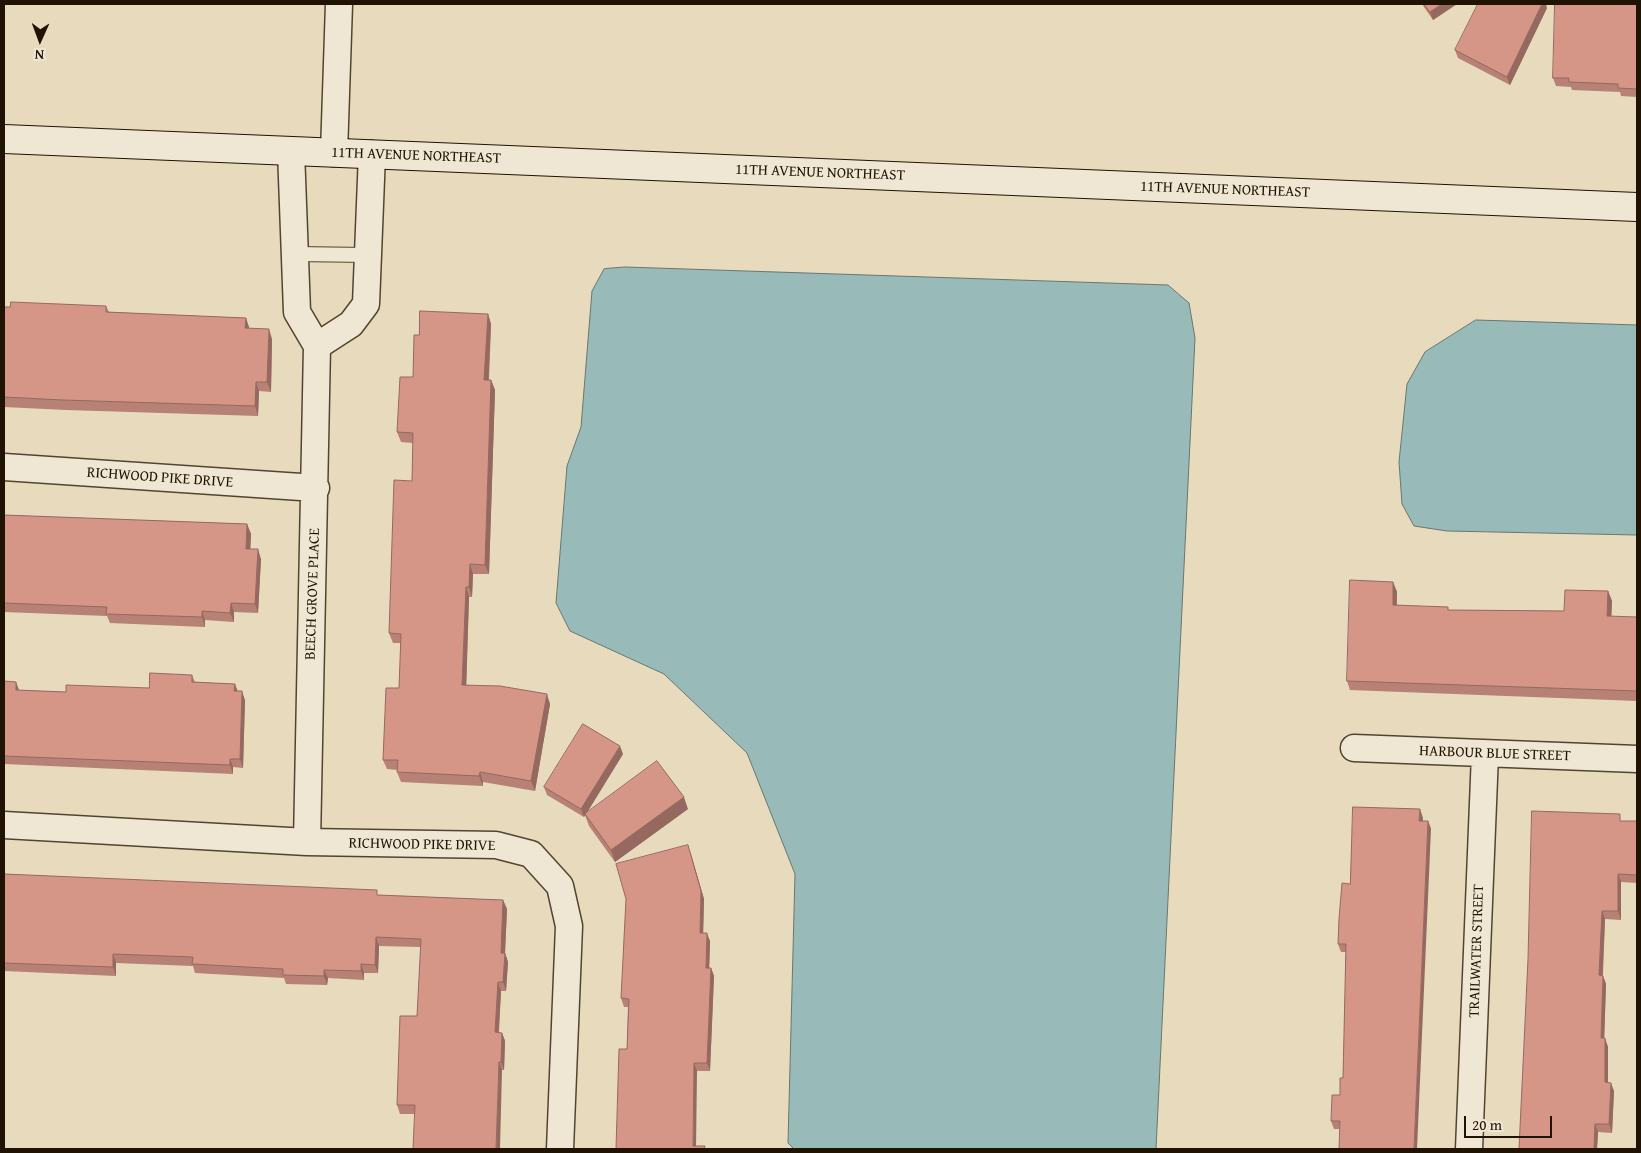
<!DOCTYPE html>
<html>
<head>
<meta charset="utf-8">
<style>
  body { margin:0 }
  #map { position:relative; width:1641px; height:1153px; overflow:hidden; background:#e7dabd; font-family:"Gentium Book Plus",serif }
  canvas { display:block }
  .frame { position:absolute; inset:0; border:5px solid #211301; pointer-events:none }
  .north { position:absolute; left:15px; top:15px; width:50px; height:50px; -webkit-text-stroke:4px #efe7d4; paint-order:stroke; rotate:182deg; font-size:14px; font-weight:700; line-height:20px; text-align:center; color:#211301 }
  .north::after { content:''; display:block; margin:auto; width:18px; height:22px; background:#211301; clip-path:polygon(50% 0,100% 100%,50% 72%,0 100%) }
  .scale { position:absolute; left:1464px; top:1116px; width:88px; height:22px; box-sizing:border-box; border:2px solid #211301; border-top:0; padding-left:6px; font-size:15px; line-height:18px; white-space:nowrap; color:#211301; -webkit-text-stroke:4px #efe7d4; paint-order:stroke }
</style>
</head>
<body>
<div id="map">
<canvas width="1641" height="1153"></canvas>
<div class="frame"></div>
<div class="north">N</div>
<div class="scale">20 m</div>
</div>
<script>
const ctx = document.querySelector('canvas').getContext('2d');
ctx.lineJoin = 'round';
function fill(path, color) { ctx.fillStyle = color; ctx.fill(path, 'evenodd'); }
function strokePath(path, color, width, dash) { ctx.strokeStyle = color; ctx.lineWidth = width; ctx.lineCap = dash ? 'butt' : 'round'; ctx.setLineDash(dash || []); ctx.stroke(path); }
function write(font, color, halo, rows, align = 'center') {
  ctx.font = font + ' "Gentium Book Plus",serif'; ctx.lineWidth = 4.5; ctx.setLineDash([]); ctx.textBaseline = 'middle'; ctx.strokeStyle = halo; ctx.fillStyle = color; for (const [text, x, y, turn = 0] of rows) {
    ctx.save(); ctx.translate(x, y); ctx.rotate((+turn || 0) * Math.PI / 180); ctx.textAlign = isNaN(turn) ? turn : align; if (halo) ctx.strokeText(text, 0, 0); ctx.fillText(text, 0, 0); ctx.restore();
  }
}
const water = new Path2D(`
  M 625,267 L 1168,285 L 1189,303 L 1195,338 L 1156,1149 L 794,1149 L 788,1143 L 795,874 L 747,753 L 664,674 L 570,631 L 556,603 L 567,466 L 581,427 L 592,291 L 604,269 Z
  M 1476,320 L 1637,325 L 1637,535 L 1447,531 L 1414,526 L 1402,504 L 1399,462 L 1407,384 L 1425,352 Z`);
fill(water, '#98bab8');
strokePath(water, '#68776f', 1);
const lane = new Path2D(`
  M 295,254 L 367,255`);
const street = new Path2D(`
  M 291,151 L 297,312 L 317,346 L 307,842
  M 334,153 L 339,4
  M 317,346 L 351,324 L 366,304 L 372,154
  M 4,467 L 316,488
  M 1354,748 L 1637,759
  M 4,825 L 307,842 L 496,845 L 531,854 L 560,886 L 569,926 L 560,1149
  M 1469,1149 L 1485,754`);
const secondary = new Path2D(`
  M 4,139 L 1637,207`);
strokePath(lane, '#524530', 16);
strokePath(street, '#524530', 29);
strokePath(secondary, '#211301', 30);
strokePath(lane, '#efe7d4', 14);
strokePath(street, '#efe7d4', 26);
strokePath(secondary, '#efe7d4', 28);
fill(new Path2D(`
  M 1422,4 L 1457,4 L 1433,20 Z
  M 1637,4 L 1637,97 L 1621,96 L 1620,92 L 1572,90 L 1571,87 L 1556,86 L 1553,78 Z
  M 1547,8 L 1510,85 L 1458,58 L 1455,50 Z
  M 106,306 L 109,312 L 246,318 L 249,328 L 272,339 L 271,392 L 259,391 L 258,416 L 66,410 L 4,407 L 4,307 Z
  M 488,314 L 491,324 L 489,380 L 491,380 L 495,390 L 489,574 L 473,574 L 472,597 L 469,597 L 466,685 L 550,704 L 535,791 L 483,782 L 483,786 L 401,782 L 397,772 L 398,770 L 387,769 L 383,760 L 399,688 L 401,643 L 393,643 L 389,633 L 412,481 L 413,443 L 401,442 L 397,432 L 413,377 L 419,335 Z
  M 4,515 L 247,524 L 251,534 L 250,549 L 261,559 L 258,613 L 234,612 L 234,622 L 205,620 L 205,627 L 110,623 L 107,616 L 4,612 Z
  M 1393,582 L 1397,592 L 1397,605 L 1449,610 L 1564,611 L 1608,591 L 1612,601 L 1611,617 L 1637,617 L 1637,701 L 1350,690 L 1347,681 Z
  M 192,675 L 195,682 L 235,684 L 237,691 L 245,700 L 243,768 L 233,767 L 233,774 L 4,764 L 4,681 L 19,690 L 66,692 L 149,688 Z
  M 623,754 L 587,813 L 688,809 L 615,862 L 589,826 L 585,815 L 584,817 L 547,795 L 544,787 Z
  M 1423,818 L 1422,821 L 1428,821 L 1431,829 L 1339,1129 L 1334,1129 L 1331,1121 L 1340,1095 L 1343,1078 L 1346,952 L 1341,952 L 1338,944 L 1350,884 Z
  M 1623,821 L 1637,821 L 1637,883 L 1621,882 L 1621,920 L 1605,919 L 1603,976 L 1606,984 L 1604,1038 L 1608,1047 L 1608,1082 L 1614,1091 L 1612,1133 L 1598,1132 L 1597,1149 L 1519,1149 Z
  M 691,854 L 704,899 L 703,933 L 710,941 L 709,968 L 711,968 L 714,976 L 710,1071 L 697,1071 L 616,1149 L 627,1049 L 628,1007 L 624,1007 L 621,998 Z
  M 4,874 L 379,895 L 503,900 L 507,909 L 505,953 L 508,962 L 506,991 L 501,991 L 499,1033 L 502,1033 L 505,1041 L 504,1070 L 502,1070 L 414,1114 L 400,1114 L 397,1105 L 417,1016 L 421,947 L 379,946 L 378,973 L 364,973 L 364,980 L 328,978 L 327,985 L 286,984 L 284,978 L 195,973 L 193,966 L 116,963 L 116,976 L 4,971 Z`), '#b78175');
fill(new Path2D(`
  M 1442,4 L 1457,4 L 1433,20 L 1430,12 Z
  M 1542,4 L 1546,4 L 1547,8 L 1510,85 L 1507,77 Z
  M 488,314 L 491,324 L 488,390 L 484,380 Z
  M 246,318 L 249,327 L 249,338 L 245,328 Z
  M 269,329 L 272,339 L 271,392 L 267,382 Z
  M 491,380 L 495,390 L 489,574 L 485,565 Z
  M 256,382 L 259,391 L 258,416 L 255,406 Z
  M 247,524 L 251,534 L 250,558 L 246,549 Z
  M 258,549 L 261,559 L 258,613 L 255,604 Z
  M 470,564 L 473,574 L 472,597 L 469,587 Z
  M 1393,582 L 1397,592 L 1396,615 L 1393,605 Z
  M 466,587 L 469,597 L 466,695 L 462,685 Z
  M 1608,591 L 1612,601 L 1611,626 L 1607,616 Z
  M 231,603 L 234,612 L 234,622 L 230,613 Z
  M 202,611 L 205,620 L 205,627 L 202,617 Z
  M 16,682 L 19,690 L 16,690 Z
  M 235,684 L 238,692 L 234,691 Z
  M 242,691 L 245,700 L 243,768 L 240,759 Z
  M 547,694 L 550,704 L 535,791 L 531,781 Z
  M 620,746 L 623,754 L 584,817 L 581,809 Z
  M 230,759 L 233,767 L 233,774 L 230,765 Z
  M 480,772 L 483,782 L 483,786 L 479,776 Z
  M 684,797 L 688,809 L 615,862 L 611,850 Z
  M 1420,809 L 1423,818 L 1422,829 L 1419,821 Z
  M 1428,821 L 1431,829 L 1417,1149 L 1414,1149 Z
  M 688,845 L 704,899 L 703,941 L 700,933 Z
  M 1618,874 L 1621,882 L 1621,920 L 1618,911 Z
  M 503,900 L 507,909 L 505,953 L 508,962 L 506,991 L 503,982 L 501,953 Z
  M 1602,911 L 1605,919 L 1602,984 L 1599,975 Z
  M 707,933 L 710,941 L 709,976 L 706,968 Z
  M 376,937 L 379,946 L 378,973 L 375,965 Z
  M 113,954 L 116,963 L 116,976 L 113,967 Z
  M 361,964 L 364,973 L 364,980 L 361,971 Z
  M 711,968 L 714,976 L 710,1071 L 707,1063 Z
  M 324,970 L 328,978 L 327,985 L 324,976 Z
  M 1603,976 L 1606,984 L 1604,1046 L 1601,1038 Z
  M 498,982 L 501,991 L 498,1041 L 495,1032 Z
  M 502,1033 L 505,1041 L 504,1070 L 501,1062 Z
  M 1605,1038 L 1608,1047 L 1608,1090 L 1605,1082 Z
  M 499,1062 L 502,1070 L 500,1149 L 496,1149 Z
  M 694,1063 L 697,1071 L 696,1149 L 693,1146 Z
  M 1611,1083 L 1614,1091 L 1612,1133 L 1609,1124 Z
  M 1595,1124 L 1598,1132 L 1597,1149 L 1594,1149 Z`), '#95695f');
const building = new Path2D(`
  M 1424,4 L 1442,4 L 1430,12 Z
  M 1478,4 L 1542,4 L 1507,77 L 1455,50 Z
  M 1555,4 L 1637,4 L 1637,89 L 1618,88 L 1618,84 L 1569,82 L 1569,78 L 1553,78 Z
  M 11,302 L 106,306 L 106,312 L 246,318 L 245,328 L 269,329 L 267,382 L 256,382 L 255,406 L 63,400 L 4,397 L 4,307 L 10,307 Z
  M 420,311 L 488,314 L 484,380 L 491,380 L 485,565 L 470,564 L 469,587 L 466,587 L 462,685 L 500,686 L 547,694 L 531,781 L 480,772 L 479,776 L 397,772 L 398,760 L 383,760 L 386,688 L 399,688 L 401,634 L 389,633 L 394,480 L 412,481 L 413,433 L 397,432 L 400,377 L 413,377 L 414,335 L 419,335 Z
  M 4,515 L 247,524 L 246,549 L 258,549 L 255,604 L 231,603 L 230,613 L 202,611 L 202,617 L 106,614 L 107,607 L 4,603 Z
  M 1350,580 L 1393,582 L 1393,605 L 1448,607 L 1448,610 L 1564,611 L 1565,590 L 1608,591 L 1607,616 L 1637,617 L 1637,691 L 1347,681 Z
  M 150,673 L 192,675 L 192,682 L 235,684 L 234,691 L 242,691 L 240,759 L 230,759 L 230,765 L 4,756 L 4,681 L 16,682 L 16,690 L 66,692 L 66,685 L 149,688 Z
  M 583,724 L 620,746 L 581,809 L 544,787 Z
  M 657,761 L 684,797 L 611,850 L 585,814 Z
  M 1353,807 L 1420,809 L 1419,821 L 1428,821 L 1414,1149 L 1339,1149 L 1340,1121 L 1331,1121 L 1332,1095 L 1340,1095 L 1340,1078 L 1343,1078 L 1346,944 L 1338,944 L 1339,919 L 1342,883 L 1350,884 Z
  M 1532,811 L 1620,814 L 1620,821 L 1637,821 L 1637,875 L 1618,874 L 1618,911 L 1602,911 L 1599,975 L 1603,976 L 1601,1038 L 1605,1038 L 1605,1082 L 1611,1083 L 1609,1124 L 1595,1124 L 1594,1149 L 1519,1149 L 1528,959 Z
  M 688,845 L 701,891 L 700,933 L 707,933 L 706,968 L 711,968 L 707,1063 L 694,1063 L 693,1146 L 705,1146 L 704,1149 L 616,1149 L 619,1049 L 627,1049 L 629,999 L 621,998 L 626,899 L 616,864 Z
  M 4,874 L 377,890 L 377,895 L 503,900 L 501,953 L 505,953 L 503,982 L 498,982 L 495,1032 L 502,1033 L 501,1062 L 499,1062 L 496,1149 L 413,1149 L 415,1105 L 397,1105 L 400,1016 L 417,1016 L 421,939 L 376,937 L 375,965 L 361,964 L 361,971 L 324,970 L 324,976 L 283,975 L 283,969 L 192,964 L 193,957 L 113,954 L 113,967 L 4,963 Z`);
fill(building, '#d59688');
strokePath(building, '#95695f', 1);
write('15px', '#211301', '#efe7d4', [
  ["11TH AVENUE NORTHEAST",416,156,2],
  ["11TH AVENUE NORTHEAST",820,173,2],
  ["11TH AVENUE NORTHEAST",1225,190,2],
  ["RICHWOOD PIKE DRIVE",160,478,4],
  ["BEECH GROVE PLACE",313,594,-88],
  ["HARBOUR BLUE STREET",1495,754,2],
  ["RICHWOOD PIKE DRIVE",422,845,1],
  ["TRAILWATER STREET",1477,951,-88]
]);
</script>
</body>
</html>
